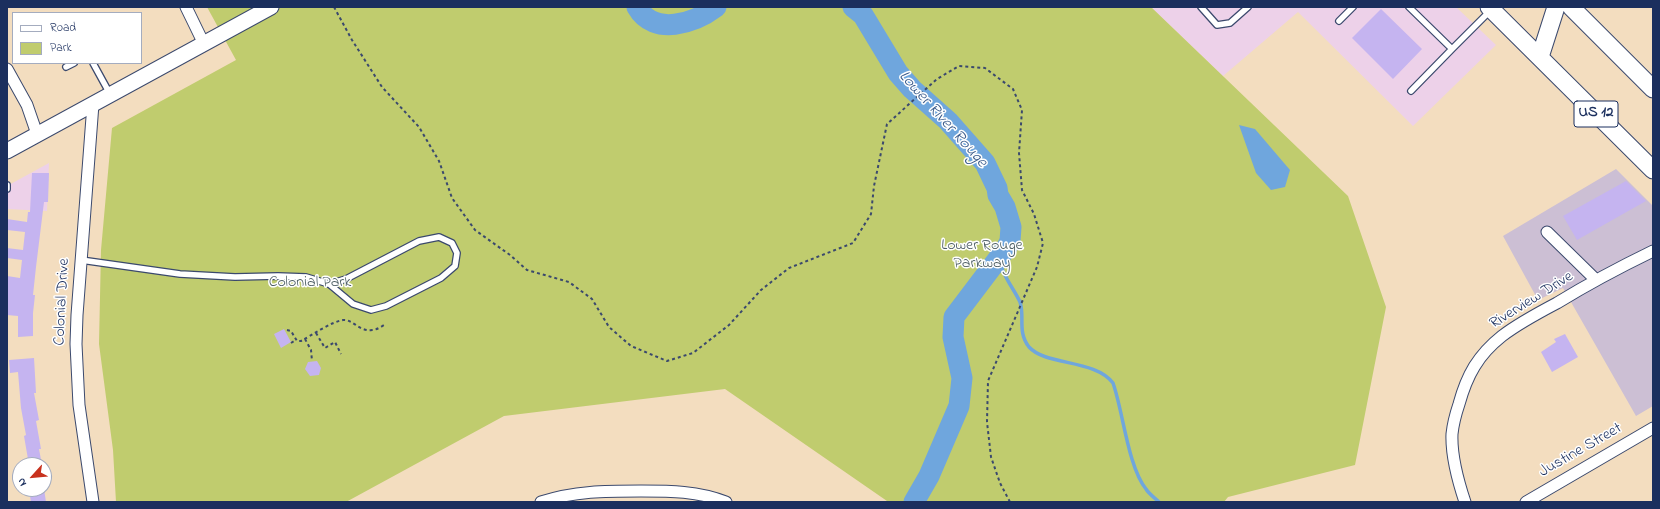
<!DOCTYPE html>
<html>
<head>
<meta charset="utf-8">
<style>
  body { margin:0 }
  #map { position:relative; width:1660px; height:509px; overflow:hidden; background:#f3ddbf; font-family:"Indie Flower",sans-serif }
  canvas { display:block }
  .frame { position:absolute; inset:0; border:8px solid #1b2f5e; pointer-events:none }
  .legend { position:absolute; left:12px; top:12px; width:130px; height:52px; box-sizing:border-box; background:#fff; border:1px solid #a4acbf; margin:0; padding:5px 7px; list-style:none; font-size:12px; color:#1b2f5e }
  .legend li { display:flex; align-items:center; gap:8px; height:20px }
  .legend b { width:20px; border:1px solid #a4acbf }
  .north { position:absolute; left:12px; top:457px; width:40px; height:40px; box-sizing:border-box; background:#fff; border:1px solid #a4acbf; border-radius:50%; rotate:243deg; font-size:11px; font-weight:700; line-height:16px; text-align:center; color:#1b2f5e }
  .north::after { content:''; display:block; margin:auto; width:14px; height:18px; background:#c8321e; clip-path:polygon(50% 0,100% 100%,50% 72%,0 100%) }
</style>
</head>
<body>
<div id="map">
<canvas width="1660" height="509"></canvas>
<div class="frame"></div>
<ul class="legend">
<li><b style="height:5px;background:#fff"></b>Road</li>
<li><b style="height:11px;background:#c0cc6e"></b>Park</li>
</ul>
<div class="north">N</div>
</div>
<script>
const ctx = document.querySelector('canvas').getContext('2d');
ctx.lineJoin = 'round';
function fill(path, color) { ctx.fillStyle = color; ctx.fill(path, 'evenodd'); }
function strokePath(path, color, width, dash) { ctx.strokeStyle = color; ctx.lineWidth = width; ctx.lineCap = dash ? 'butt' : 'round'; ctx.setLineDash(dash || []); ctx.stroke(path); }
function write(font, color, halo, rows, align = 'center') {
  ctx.font = font + ' "Indie Flower",sans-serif'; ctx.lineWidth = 3; ctx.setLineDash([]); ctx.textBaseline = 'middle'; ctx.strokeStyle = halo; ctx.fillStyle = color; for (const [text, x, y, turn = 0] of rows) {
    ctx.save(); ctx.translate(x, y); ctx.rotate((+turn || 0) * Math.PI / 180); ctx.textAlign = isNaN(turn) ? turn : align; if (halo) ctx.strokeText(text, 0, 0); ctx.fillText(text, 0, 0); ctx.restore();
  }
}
fill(new Path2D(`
  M 1151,7 L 1456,7 L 1496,45 L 1413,126 L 1298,12 L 1223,76 Z
  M 49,163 L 47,211 L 7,209 L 7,186 Z`), '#edd1e9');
fill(new Path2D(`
  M 1616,169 L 1653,206 L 1653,406 L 1636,416 L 1563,288 L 1538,300 L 1503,236 Z`), '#ccbfd4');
fill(new Path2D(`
  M 207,7 L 1151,7 L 1348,196 L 1386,307 L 1355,465 L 1228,497 L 1224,502 L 886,502 L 887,501 L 725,389 L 504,416 L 346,502 L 116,502 L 113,450 L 99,344 L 101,250 L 112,128 L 236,60 Z`), '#c0cc6e');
fill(new Path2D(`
  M 1239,125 L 1255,129 L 1290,170 L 1285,187 L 1271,190 L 1256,173 Z`), '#6fa6dd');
strokePath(new Path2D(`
  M 998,258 C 1000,264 1002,270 1005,275 C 1009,284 1016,293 1020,302 C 1025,316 1017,332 1029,347 C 1046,366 1095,359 1113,383 C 1123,411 1128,467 1146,489 C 1149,494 1155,498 1159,502`), '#6fa6dd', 3.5);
strokePath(new Path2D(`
  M 637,7 C 654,37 695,23 716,7
  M 853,7 L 863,15 L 898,73 L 912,89 L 948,121 L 985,163 L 997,188 L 998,195 L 1005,207 L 1011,227 L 1010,241 L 1007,247 L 954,317 L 953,337 L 962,378 L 959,406 L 929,476 L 914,502`), '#6fa6dd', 21);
fill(new Path2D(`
  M 1381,9 L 1422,49 L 1393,79 L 1352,38 Z
  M 32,173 L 49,173 L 48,202 L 44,202 L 36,267 L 33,295 L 35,295 L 33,313 L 33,336 L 18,337 L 18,316 L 7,315 L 7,276 L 20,278 L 22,260 L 7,258 L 7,248 L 23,250 L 25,232 L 7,230 L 7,219 L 27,222 L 28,212 L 30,212 Z
  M 1626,181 L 1646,201 L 1577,240 L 1563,216 Z
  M 284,329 L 291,342 L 281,348 L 274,334 Z
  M 1565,334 L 1578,357 L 1552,372 L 1541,352 L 1556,342 L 1554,339 Z
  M 34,358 L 36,393 L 34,393 L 39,420 L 36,421 L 41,449 L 39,449 L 42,465 L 29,465 L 24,436 L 26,435 L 21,408 L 18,372 L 10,373 L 9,360 Z
  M 317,361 L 321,368 L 319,375 L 310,376 L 305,369 L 308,362 Z
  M 36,489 L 44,489 L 46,502 L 31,502 L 29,490 Z`), '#c5b4f0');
const lane = new Path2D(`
  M 1201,7 L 1217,25 L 1230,23 L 1248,7
  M 1409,7 L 1452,49 L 1411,91
  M 1339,21 L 1353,7
  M 1452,49 L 1490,11
  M 93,63 L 110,94
  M 66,67 L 74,63
  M 7,185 L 7,189
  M 81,260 L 180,274 L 235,277 L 278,276 L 306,277 L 329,284 L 353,304 L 371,310 L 386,306 L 441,278 L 455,266 L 457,253 L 452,243 L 439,237 L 419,241 L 346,279 L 329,284`);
const street = new Path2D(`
  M 186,7 L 204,44
  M 7,69 L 27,105 L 37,134
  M 1547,232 L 1596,280
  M 93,502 L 79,405 L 76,344 L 77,315 L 93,104
  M 541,502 C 574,491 606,491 641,491 C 670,491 698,491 726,502
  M 1465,502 C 1458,481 1451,457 1452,434 C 1453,424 1456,413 1459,404 C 1467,375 1478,355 1502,336 C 1519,323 1538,313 1557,303 C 1588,284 1620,267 1653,251
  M 1526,502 L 1653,428`);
const secondary = new Path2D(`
  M 7,151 L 271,7`);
const primary = new Path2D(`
  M 1489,7 L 1653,170
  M 1571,7 L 1653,89
  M 1540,57 L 1556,7`);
strokePath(lane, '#3b496d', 8);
strokePath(street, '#3b496d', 13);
strokePath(secondary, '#3b496d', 17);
strokePath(primary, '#3b496d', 19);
strokePath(new Path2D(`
  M 334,7 L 352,40 L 382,87 L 419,127 L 439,161 L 452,198 L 475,230 L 510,255 L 527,270 L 569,282 L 592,299 L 609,327 L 631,346 L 667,361 L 693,353 L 729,325 L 761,290 L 789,268 L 853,243 L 871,214 L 874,186 L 887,124 L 937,79 L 959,66 L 985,68 L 1013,89 L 1022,110 L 1019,153 L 1022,190 L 1034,214 L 1043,243 L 1037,267 L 988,381 L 987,422 L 991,457 L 1000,483 L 1010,502
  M 287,330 L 291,331 L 297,341 L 301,341 C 312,335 331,322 343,320 C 353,319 359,332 372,330 C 377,330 382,326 386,324
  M 316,333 L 325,348 L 335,342 L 341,354
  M 305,339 L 311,350 L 312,361
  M 291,343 L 296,340`), '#3b496d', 2, [3, 3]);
strokePath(lane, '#fff', 5.5);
strokePath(street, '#fff', 11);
strokePath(secondary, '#fff', 15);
strokePath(primary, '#fff', 17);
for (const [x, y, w] of [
  [1596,114,44]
]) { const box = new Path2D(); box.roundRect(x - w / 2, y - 13, w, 26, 3); ctx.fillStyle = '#fff'; ctx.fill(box); strokePath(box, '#1b2f5e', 1); }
write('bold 15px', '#1b2f5e', null, [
  ["US 12",1596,114]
]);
write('16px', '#4d5e63', '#fff', [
  ["Lower Rouge",982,246],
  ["Parkway",982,264],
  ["Colonial Park",310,283]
]);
write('16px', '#1b2f5e', '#fff', [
  ["Riverview Drive",1532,301,-32],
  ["Colonial Drive",63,302,-87],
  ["Justine Street",1581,451,-30]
]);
write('italic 17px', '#38598a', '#fff', [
  ["Lower River Rouge",942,120,48]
]);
</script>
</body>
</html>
